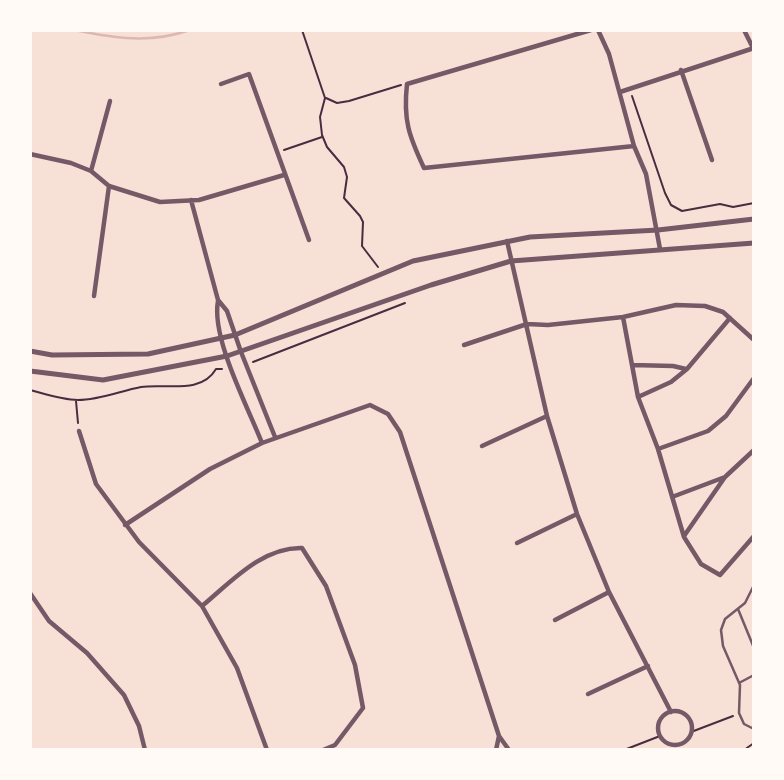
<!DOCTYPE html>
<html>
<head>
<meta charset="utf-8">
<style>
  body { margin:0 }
  #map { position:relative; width:784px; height:780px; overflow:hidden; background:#f7e1d7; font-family:"Space Grotesk",sans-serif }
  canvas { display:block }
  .frame { position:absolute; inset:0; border:32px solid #fffaf5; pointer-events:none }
</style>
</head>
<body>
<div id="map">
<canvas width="784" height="780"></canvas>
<div class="frame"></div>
</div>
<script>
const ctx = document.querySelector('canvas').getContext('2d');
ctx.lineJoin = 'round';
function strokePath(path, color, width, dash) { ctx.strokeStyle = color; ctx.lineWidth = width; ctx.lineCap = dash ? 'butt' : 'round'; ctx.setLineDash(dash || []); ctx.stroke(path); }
strokePath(new Path2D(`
  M 74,30 C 114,38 150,44 190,30`), '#dcb8b0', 2.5);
strokePath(new Path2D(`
  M 302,30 L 325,98 L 320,117 L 322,135 L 327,147 L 344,167 L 347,177 L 344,198 L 360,216 L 363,222 L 362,246 L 378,267
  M 632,96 L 665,193 L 671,205 L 682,211 L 720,204 L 733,207 L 754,203
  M 326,98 L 337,103 L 349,101 L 401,85
  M 284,150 L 322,137
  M 253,362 L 405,303
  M 30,390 C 45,394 62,400 78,400 C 100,400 120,391 141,387 C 165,383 201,395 216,369 L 222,369
  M 76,401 L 78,423
  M 691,732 L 733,716
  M 624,750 L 660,736
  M 744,750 L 754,743`), '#4a2c40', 2);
strokePath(new Path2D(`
  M 754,585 L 745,603 L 725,619 L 721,630 L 723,646 L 740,685 L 739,713 L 744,724 L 754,729
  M 738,609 L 754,648
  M 739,683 L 754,675`), '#755966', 2.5);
strokePath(new Path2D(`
  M 591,30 L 407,84 C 403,120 409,136 424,168 L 634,146
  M 598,30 L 609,54 L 634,146 L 646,174 L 660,249
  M 744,30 L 753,48
  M 681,70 L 712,160
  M 221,84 L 249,74 L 309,240
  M 620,92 L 754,48
  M 30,154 L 71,163 L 91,171 L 109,186 L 160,202 L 199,200 L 284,175
  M 91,171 L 110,101
  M 191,200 L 218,300 L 227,311 L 241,352 L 275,437
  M 507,241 L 547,416 L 577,514 L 609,592 L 671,712
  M 94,296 L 109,186
  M 218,301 C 211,338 248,407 262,443
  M 623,317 L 638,397 L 658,449 L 684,537 L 701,564 L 720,575 L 754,536
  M 464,345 L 527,324 L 548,325 L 623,317 L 676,305 L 705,306 L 723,312 L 754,340
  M 632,365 L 673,366 L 686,369
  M 638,397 L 671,382 L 687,369 L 730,318
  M 79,431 L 96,484 L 139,542 L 202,606 L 237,668 L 267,750
  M 482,446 L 547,416
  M 658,449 L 708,431 L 726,416 L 754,378
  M 672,497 L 725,477 L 754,450
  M 125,525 L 210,469 L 262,443 L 370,405 L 388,414 L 400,432 L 499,736 L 496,750
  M 684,536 L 725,477
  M 517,543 L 577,514
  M 30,593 L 49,621 L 87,653 L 124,695 L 139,726 L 145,750
  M 202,606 C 231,582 262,547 302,548 L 326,586 L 355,665 L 363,708 L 335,745 L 323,750
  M 555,620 L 609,592
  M 588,694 L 648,666
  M658 728a17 17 0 1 1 34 0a17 17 0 1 1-34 0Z
  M 499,736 L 509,750`), '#755966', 4.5);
strokePath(new Path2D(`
  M 30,351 L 52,355 L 148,354 L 235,335 L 413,261 L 530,237 L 658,230 L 754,219
  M 30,371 L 103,380 L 227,356 L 431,285 L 511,261 L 754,243`), '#755966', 5);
</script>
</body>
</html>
